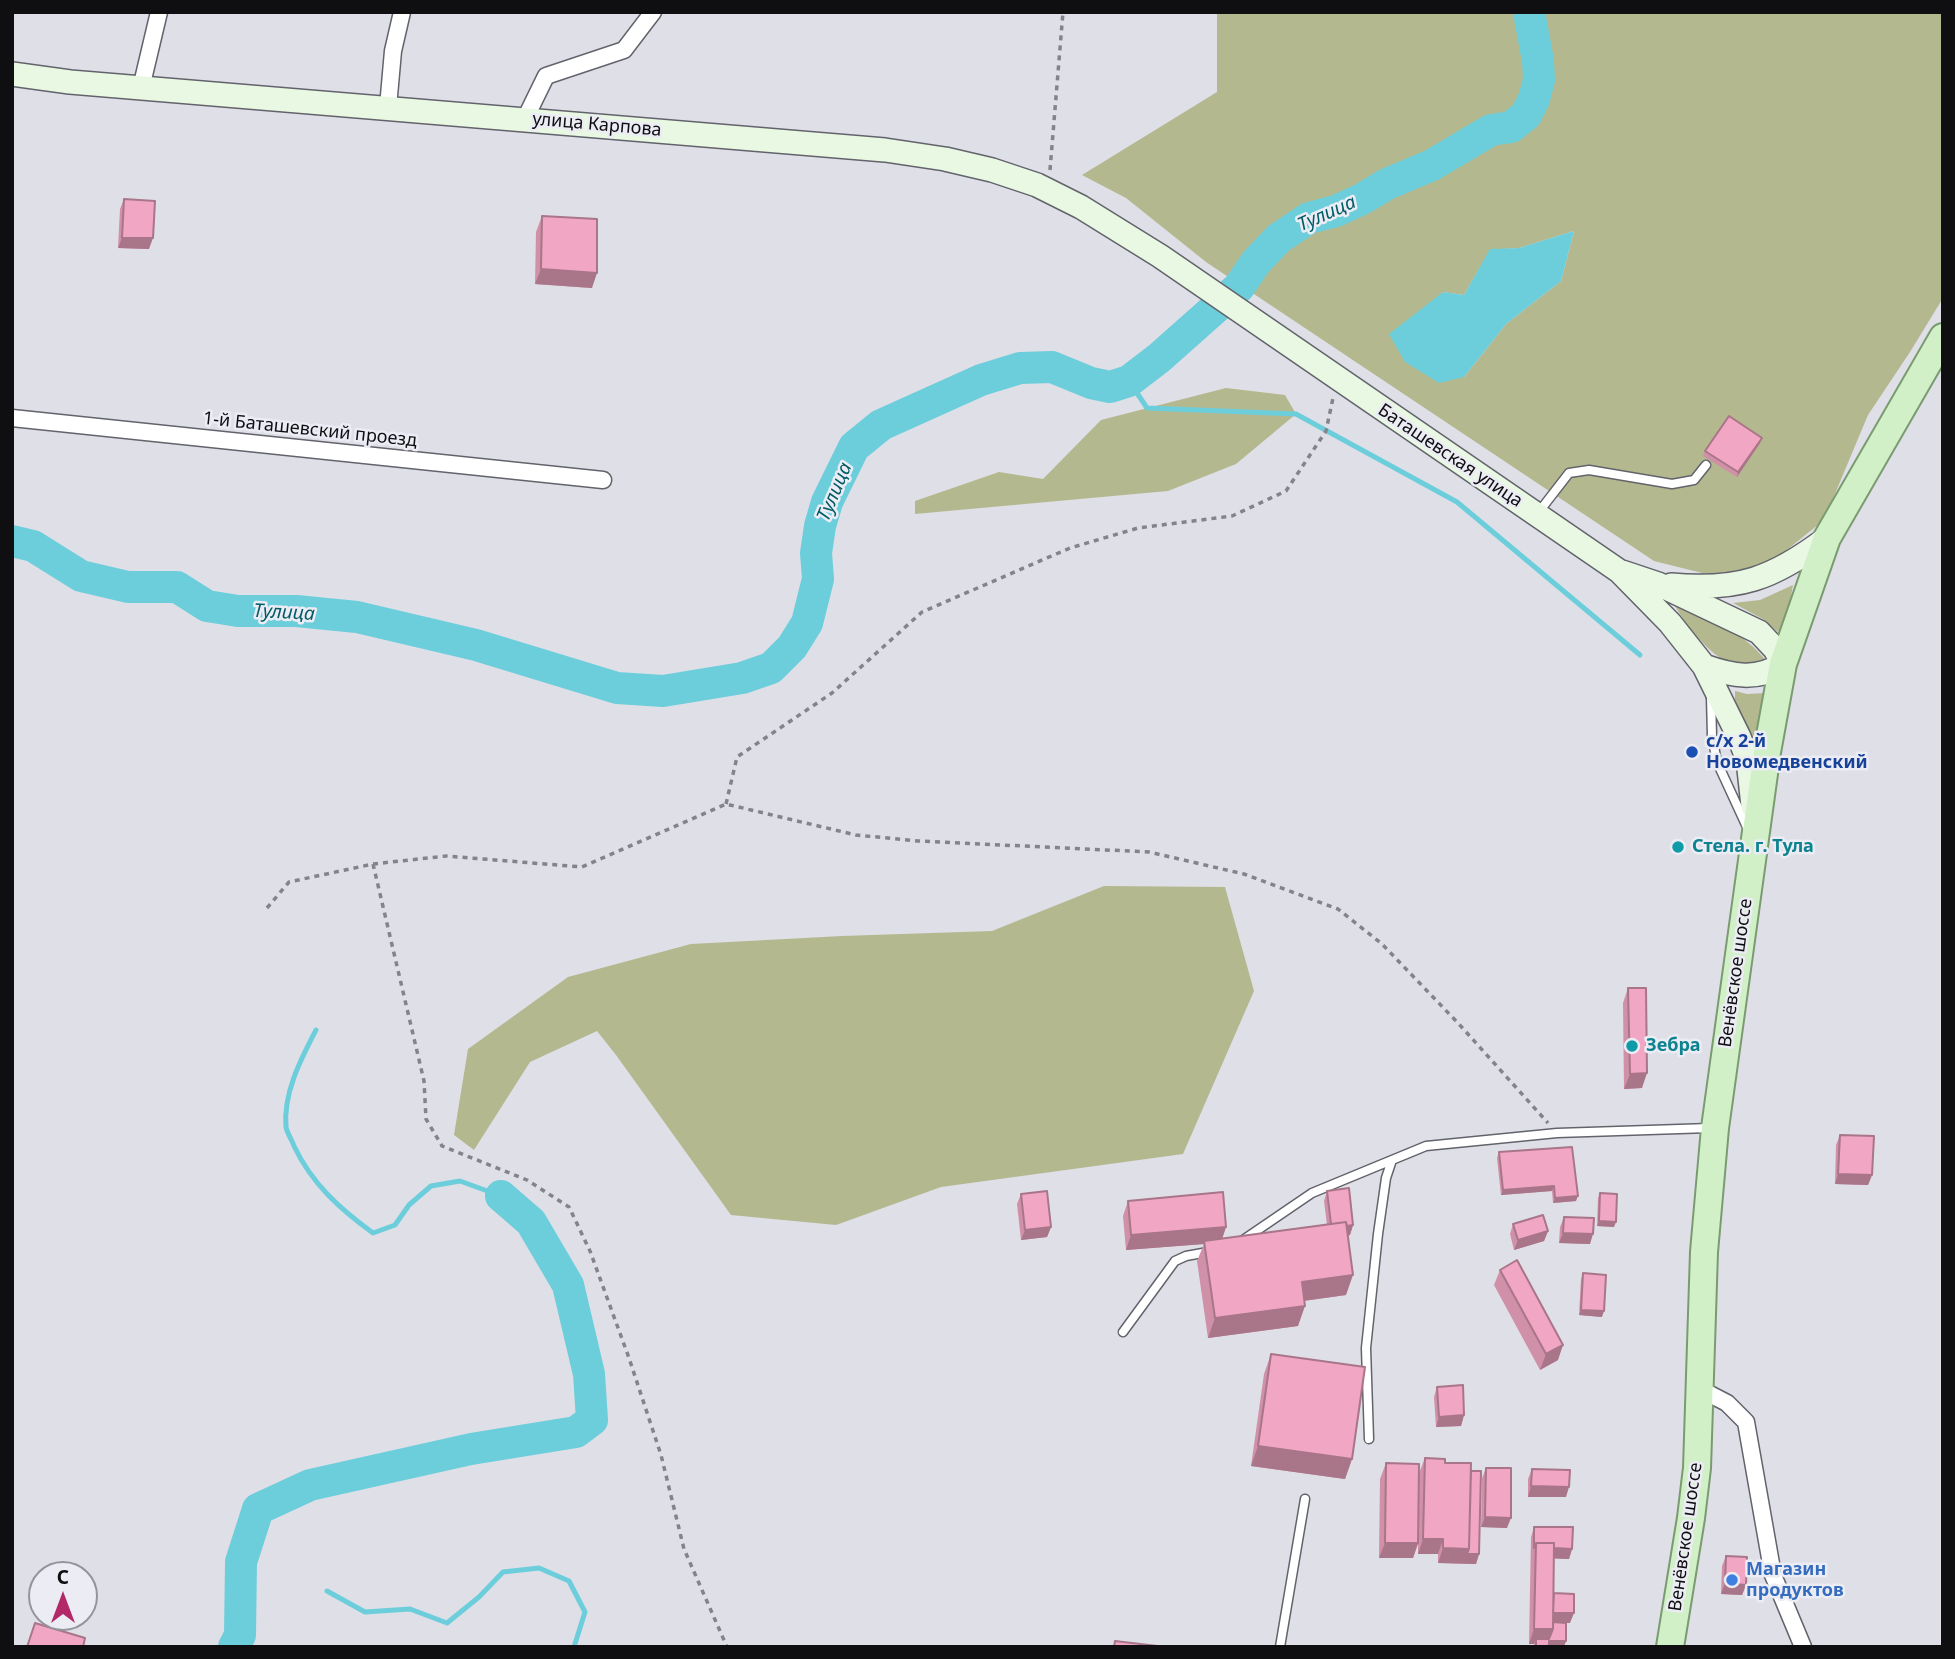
<!DOCTYPE html>
<html>
<head>
<meta charset="utf-8">
<style>
  body { margin:0 }
  #map { position:relative; width:1955px; height:1659px; overflow:hidden; background:#dfdfe8; font-family:"Noto Sans",sans-serif }
  canvas { display:block }
  .frame { position:absolute; inset:0; border:14px solid #0f0f12; pointer-events:none }
  .north { position:absolute; left:28px; top:1561px; width:70px; height:70px; box-sizing:border-box; background:#ececf5; border:2px solid #94949a; border-radius:50%; rotate:0deg; font-size:19px; font-weight:700; line-height:28px; text-align:center; color:#0f0f12 }
  .north::after { content:''; display:block; margin:auto; width:24px; height:32px; background:#b32866; clip-path:polygon(50% 0,100% 100%,50% 72%,0 100%) }
</style>
</head>
<body>
<div id="map">
<canvas width="1955" height="1659"></canvas>
<div class="frame"></div>
<div class="north">С</div>
</div>
<script>
const ctx = document.querySelector('canvas').getContext('2d');
ctx.lineJoin = 'round';
function fill(path, color) { ctx.fillStyle = color; ctx.fill(path, 'evenodd'); }
function strokePath(path, color, width, dash) { ctx.strokeStyle = color; ctx.lineWidth = width; ctx.lineCap = dash ? 'butt' : 'round'; ctx.setLineDash(dash || []); ctx.stroke(path); }
function write(font, color, halo, rows, align = 'center') {
  ctx.font = font + ' "Noto Sans",sans-serif'; ctx.lineWidth = 5; ctx.setLineDash([]); ctx.textBaseline = 'middle'; ctx.strokeStyle = halo; ctx.fillStyle = color; for (const [text, x, y, turn = 0] of rows) {
    ctx.save(); ctx.translate(x, y); ctx.rotate((+turn || 0) * Math.PI / 180); ctx.textAlign = isNaN(turn) ? turn : align; if (halo) ctx.strokeText(text, 0, 0); ctx.fillText(text, 0, 0); ctx.restore();
  }
}
fill(new Path2D(`
  M 1217,12 L 1943,12 L 1943,298 L 1910,352 L 1868,415 L 1824,520 L 1778,557 L 1746,569 L 1725,573 L 1702,573 L 1654,561 L 1206,262 L 1126,198 L 1082,175 L 1217,92 ZM 1574,231 L 1561,281 L 1506,324 L 1464,377 L 1442,292 L 1464,295 L 1490,250 L 1519,248 Z
  M 1226,388 L 1285,395 L 1296,414 L 1236,464 L 1168,491 L 915,514 L 915,501 L 999,472 L 1043,479 L 1101,420 Z
  M 1793,585 L 1787,619 L 1778,632 L 1763,619 L 1733,603 L 1760,600 Z
  M 1672,600 C 1705,616 1745,632 1767,662 C 1757,663 1743,667 1733,664 C 1711,658 1682,621 1672,600 Z
  M 1735,691 L 1747,694 L 1766,693 L 1755,744 L 1735,700 Z
  M 1104,886 L 1225,887 L 1254,991 L 1183,1154 L 941,1187 L 836,1225 L 731,1215 L 616,1055 L 597,1031 L 530,1062 L 474,1150 L 454,1135 L 468,1049 L 568,977 L 691,944 L 842,936 L 992,931 Z`), '#b4b88e');
fill(new Path2D(`
  M 1574,231 L 1561,281 L 1506,324 L 1464,377 L 1439,383 L 1405,362 L 1389,334 L 1443,292 L 1464,295 L 1490,249 L 1519,248 Z`), '#6dcedb');
strokePath(new Path2D(`
  M 1129,381 L 1147,408 L 1296,414 L 1457,502 L 1640,655
  M 316,1030 C 301,1059 283,1093 286,1127 C 287,1133 292,1140 294,1146 C 312,1184 340,1209 373,1233 L 395,1225 L 409,1205 L 431,1186 L 460,1181 L 501,1196
  M 327,1591 L 365,1612 L 410,1609 L 447,1623 L 479,1597 L 503,1572 L 539,1568 L 569,1581 L 585,1612 L 574,1647`), '#6dcedb', 5);
strokePath(new Path2D(`
  M 12,541 L 33,546 L 81,576 L 128,587 L 177,587 L 207,606 L 238,611 L 296,611 L 357,617 L 476,645 L 617,688 L 663,691 L 742,678 L 771,668 L 792,647 L 807,623 L 818,579 L 816,553 L 820,526 L 827,502 L 854,447 L 881,425 L 981,380 L 1020,368 L 1052,367 L 1091,383 L 1110,387 L 1129,381 L 1159,358 L 1239,287 L 1256,262 L 1279,238 L 1309,218 L 1336,211 L 1362,199 L 1387,184 L 1432,165 L 1491,130 L 1511,127 L 1526,115 L 1534,99 L 1539,80 L 1538,61 L 1529,12
  M 234,1647 L 240,1635 L 241,1562 L 258,1509 L 310,1485 L 471,1449 L 576,1432 L 592,1420 L 589,1374 L 568,1285 L 531,1222 L 501,1196`), '#6dcedb', 32);
const service = new Path2D(`
  M 1538,513 L 1569,473 L 1589,470 L 1672,484 L 1694,480 L 1706,465
  M 1711,697 L 1712,736 L 1717,762 L 1747,827
  M 1243,1240 L 1312,1193 L 1392,1160
  M 1123,1332 L 1175,1261 L 1186,1256 L 1208,1252
  M 1369,1439 L 1366,1348 L 1378,1234 L 1386,1178 L 1392,1160 L 1426,1146 L 1557,1133 L 1710,1128
  M 1280,1647 L 1305,1499`);
const minor = new Path2D(`
  M 141,88 L 159,12
  M 388,107 L 393,51 L 402,12
  M 525,119 L 546,76 L 624,50 L 653,12
  M 12,418 L 603,480
  M 1700,1389 L 1727,1403 L 1746,1422 L 1773,1575 L 1803,1647`);
const secondary = new Path2D(`
  M 12,74 L 70,82 L 885,150 L 945,159 L 992,170 L 1037,185 L 1081,207 L 1160,256 L 1619,571 L 1670,623 L 1704,666 L 1739,737 L 1748,760 L 1753,806
  M 1622,572 L 1658,584 L 1759,632 L 1775,649 L 1783,664 C 1757,681 1732,676 1704,666
  M 1671,585 C 1738,591 1773,579 1827,538`);
const primary = new Path2D(`
  M 1670,1647 L 1691,1518 L 1697,1468 L 1704,1252 L 1715,1128 L 1767,752 L 1783,664 L 1827,538 L 1943,337`);
strokePath(service, '#62636b', 11);
strokePath(minor, '#62636b', 19);
strokePath(secondary, '#62636b', 26);
strokePath(primary, '#7a9b70', 30);
strokePath(new Path2D(`
  M 1050,170 L 1063,12
  M 726,804 L 737,757 L 832,693 L 922,612 L 1070,548 L 1138,528 L 1232,516 L 1286,491 L 1326,431 L 1333,398
  M 373,864 L 424,1081 L 426,1119 L 442,1146 L 527,1180 L 569,1207 L 590,1251 L 629,1358 L 661,1455 L 684,1549 L 727,1647
  M 267,908 L 289,882 L 373,864 L 446,856 L 582,867 L 726,804 L 856,835 L 918,841 L 1149,852 L 1244,874 L 1338,909 L 1382,944 L 1458,1023 L 1548,1123`), '#83838a', 3.5, [5, 5]);
strokePath(service, '#fff', 8);
strokePath(minor, '#fff', 16);
strokePath(secondary, '#e8f8e3', 23);
strokePath(primary, '#d2f0c8', 26);
fill(new Path2D(`
  M 124,199 L 149,249 L 118,248 L 120,209 Z
  M 542,216 L 592,288 L 535,284 L 536,232 Z
  M 1760,443 L 1737,477 L 1703,456 L 1705,451 Z
  M 1628,988 L 1642,1088 L 1624,1089 L 1623,1003 Z
  M 1840,1135 L 1872,1175 L 1868,1185 L 1835,1184 L 1836,1145 Z
  M 1499,1152 L 1576,1201 L 1553,1203 L 1552,1191 L 1501,1195 L 1497,1158 Z
  M 1327,1191 L 1353,1225 L 1350,1235 L 1348,1236 L 1346,1295 L 1304,1301 L 1298,1326 L 1208,1338 L 1197,1261 L 1204,1244 L 1126,1250 L 1123,1216 L 1128,1201 L 1226,1227 L 1222,1239 L 1327,1225 L 1324,1201 Z
  M 1600,1193 L 1614,1227 L 1597,1226 L 1598,1198 Z
  M 1021,1194 L 1051,1227 L 1047,1237 L 1021,1240 L 1017,1204 Z
  M 1564,1217 L 1590,1244 L 1559,1243 L 1560,1227 Z
  M 1513,1224 L 1548,1231 L 1544,1241 L 1514,1250 L 1510,1234 Z
  M 1500,1270 L 1558,1360 L 1540,1370 L 1494,1285 Z
  M 1583,1273 L 1602,1317 L 1579,1315 L 1581,1279 Z
  M 1271,1354 L 1352,1459 L 1345,1479 L 1251,1466 L 1264,1374 Z
  M 1437,1387 L 1464,1415 L 1461,1426 L 1436,1427 L 1434,1397 Z
  M 1425,1458 L 1445,1463 L 1471,1471 L 1479,1554 L 1476,1564 L 1438,1563 L 1438,1554 L 1418,1554 L 1418,1544 L 1413,1558 L 1379,1558 L 1380,1479 L 1386,1463 L 1419,1473 Z
  M 1486,1468 L 1507,1528 L 1481,1527 L 1482,1478 Z
  M 1532,1469 L 1566,1497 L 1528,1497 L 1528,1479 Z
  M 1534,1527 L 1572,1549 L 1569,1559 L 1554,1558 L 1554,1593 L 1570,1623 L 1566,1623 L 1566,1641 L 1564,1646 L 1566,1647 L 1534,1647 L 1534,1644 L 1529,1644 L 1531,1537 Z
  M 1726,1556 L 1746,1585 L 1742,1595 L 1721,1594 L 1722,1566 Z`), '#cf90a8');
fill(new Path2D(`
  M 122,238 L 153,238 L 149,249 L 118,248 Z
  M 541,269 L 597,273 L 592,288 L 535,284 Z
  M 1762,438 L 1760,443 L 1737,477 L 1738,472 Z
  M 1647,1073 L 1642,1088 L 1624,1089 L 1630,1074 Z
  M 1838,1174 L 1872,1175 L 1868,1185 L 1835,1184 Z
  M 1554,1186 L 1552,1191 L 1501,1195 L 1503,1190 Z
  M 1578,1196 L 1576,1201 L 1553,1203 L 1555,1198 Z
  M 1599,1221 L 1616,1222 L 1614,1227 L 1597,1226 Z
  M 1353,1225 L 1350,1235 L 1328,1238 L 1332,1228 Z
  M 1051,1227 L 1047,1237 L 1021,1240 L 1025,1230 Z
  M 1226,1227 L 1221,1242 L 1204,1241 L 1204,1244 L 1126,1250 L 1131,1235 Z
  M 1548,1231 L 1544,1241 L 1514,1250 L 1518,1240 Z
  M 1563,1233 L 1593,1234 L 1590,1244 L 1559,1243 Z
  M 1353,1275 L 1346,1295 L 1295,1302 L 1302,1282 Z
  M 1305,1306 L 1298,1326 L 1208,1338 L 1215,1318 Z
  M 1581,1310 L 1604,1311 L 1602,1317 L 1579,1315 Z
  M 1563,1345 L 1558,1360 L 1540,1370 L 1546,1354 Z
  M 1464,1415 L 1461,1426 L 1436,1427 L 1439,1417 Z
  M 1258,1446 L 1352,1459 L 1345,1479 L 1251,1466 Z
  M 1531,1486 L 1569,1487 L 1566,1497 L 1528,1497 Z
  M 1485,1517 L 1511,1518 L 1507,1528 L 1481,1527 Z
  M 1423,1539 L 1443,1539 L 1438,1554 L 1418,1554 Z
  M 1385,1543 L 1418,1543 L 1413,1558 L 1379,1558 Z
  M 1443,1548 L 1469,1549 L 1479,1554 L 1476,1564 L 1438,1563 Z
  M 1536,1548 L 1572,1549 L 1569,1559 L 1536,1558 Z
  M 1725,1583 L 1746,1585 L 1742,1595 L 1721,1594 Z
  M 1551,1613 L 1574,1613 L 1570,1623 L 1548,1623 Z
  M 1534,1629 L 1553,1629 L 1547,1644 L 1536,1639 L 1534,1644 L 1529,1644 Z
  M 1549,1641 L 1566,1641 L 1564,1646 L 1547,1646 Z`), '#a97588');
const building = new Path2D(`
  M 124,199 L 155,201 L 153,238 L 122,238 Z
  M 542,216 L 597,219 L 597,273 L 541,269 Z
  M 1729,416 L 1762,438 L 1738,472 L 1705,451 Z
  M 1628,988 L 1646,988 L 1647,1073 L 1630,1074 Z
  M 1840,1135 L 1874,1136 L 1872,1175 L 1838,1174 Z
  M 1572,1147 L 1578,1196 L 1555,1198 L 1554,1186 L 1503,1190 L 1499,1152 Z
  M 1349,1188 L 1353,1225 L 1347,1226 L 1346,1222 L 1331,1224 L 1327,1191 Z
  M 1047,1191 L 1051,1227 L 1025,1230 L 1021,1194 Z
  M 1223,1192 L 1226,1227 L 1131,1235 L 1128,1201 Z
  M 1600,1193 L 1617,1194 L 1616,1222 L 1599,1221 Z
  M 1543,1215 L 1548,1231 L 1518,1240 L 1513,1224 Z
  M 1564,1217 L 1594,1218 L 1593,1234 L 1563,1233 Z
  M 1346,1222 L 1353,1275 L 1302,1282 L 1305,1306 L 1215,1318 L 1204,1241 Z
  M 1517,1260 L 1563,1345 L 1546,1354 L 1500,1270 Z
  M 1583,1273 L 1606,1275 L 1604,1311 L 1581,1310 Z
  M 1271,1354 L 1365,1367 L 1352,1459 L 1258,1446 Z
  M 1463,1385 L 1464,1415 L 1439,1417 L 1437,1387 Z
  M 1425,1458 L 1445,1459 L 1445,1463 L 1471,1463 L 1469,1549 L 1443,1548 L 1443,1539 L 1423,1539 Z
  M 1386,1463 L 1419,1464 L 1418,1543 L 1385,1543 Z
  M 1486,1468 L 1511,1468 L 1511,1518 L 1485,1517 Z
  M 1532,1469 L 1570,1470 L 1569,1487 L 1531,1486 Z
  M 1471,1471 L 1481,1471 L 1479,1554 L 1467,1554 L 1469,1549 Z
  M 1534,1527 L 1573,1527 L 1572,1549 L 1554,1548 L 1554,1543 L 1536,1543 L 1534,1548 Z
  M 1536,1543 L 1554,1543 L 1553,1629 L 1534,1629 Z
  M 1726,1556 L 1747,1557 L 1746,1585 L 1725,1583 Z
  M 1554,1593 L 1574,1594 L 1574,1613 L 1553,1613 Z
  M 1553,1622 L 1566,1623 L 1566,1641 L 1549,1641 L 1549,1646 L 1566,1647 L 1536,1647 L 1536,1639 L 1549,1639 L 1553,1629 Z
  M 35,1623 L 85,1638 L 83,1647 L 27,1647 Z
  M 1115,1641 L 1166,1647 L 1114,1647 Z`);
fill(building, '#f1a7c3');
strokePath(building, '#a97588', 2);
for (const [x, y, r, color] of [
  [1692,752,7,"#1a4fb4"],
  [1678,847,7,"#0f9aa8"],
  [1632,1046,7,"#0f9aa8"],
  [1732,1580,7,"#3f7fe0"]
]) { const dot = new Path2D(); dot.arc(x, y, r, 0, 2 * Math.PI); ctx.fillStyle = color; ctx.fill(dot); strokePath(dot, '#ececf5', 2.5); }
write('18px', '#0f0f12', '#ececf5', [
  ["улица Карпова",597,125,5],
  ["1-й Баташевский проезд",310,430,6],
  ["Баташевская улица",1450,456,34],
  ["Венёвское шоссе",1736,973,-82],
  ["Венёвское шоссе",1686,1537,-82]
]);
write('bold 18px', '#164399', '#ececf5', [
  ["с/х 2-й",1706,742],
  ["Новомедвенский",1706,763]
], 'left');
write('bold 18px', '#0d838f', '#ececf5', [
  ["Стела. г. Тула",1692,847],
  ["Зебра",1646,1046]
], 'left');
write('bold 18px', '#366cbe', '#ececf5', [
  ["Магазин",1746,1570],
  ["продуктов",1746,1591]
], 'left');
write('italic 19px', '#015c65', '#ececf5', [
  ["Тулица",1327,214,-24],
  ["Тулица",835,492,-67],
  ["Тулица",284,613,3]
]);
</script>
</body>
</html>
